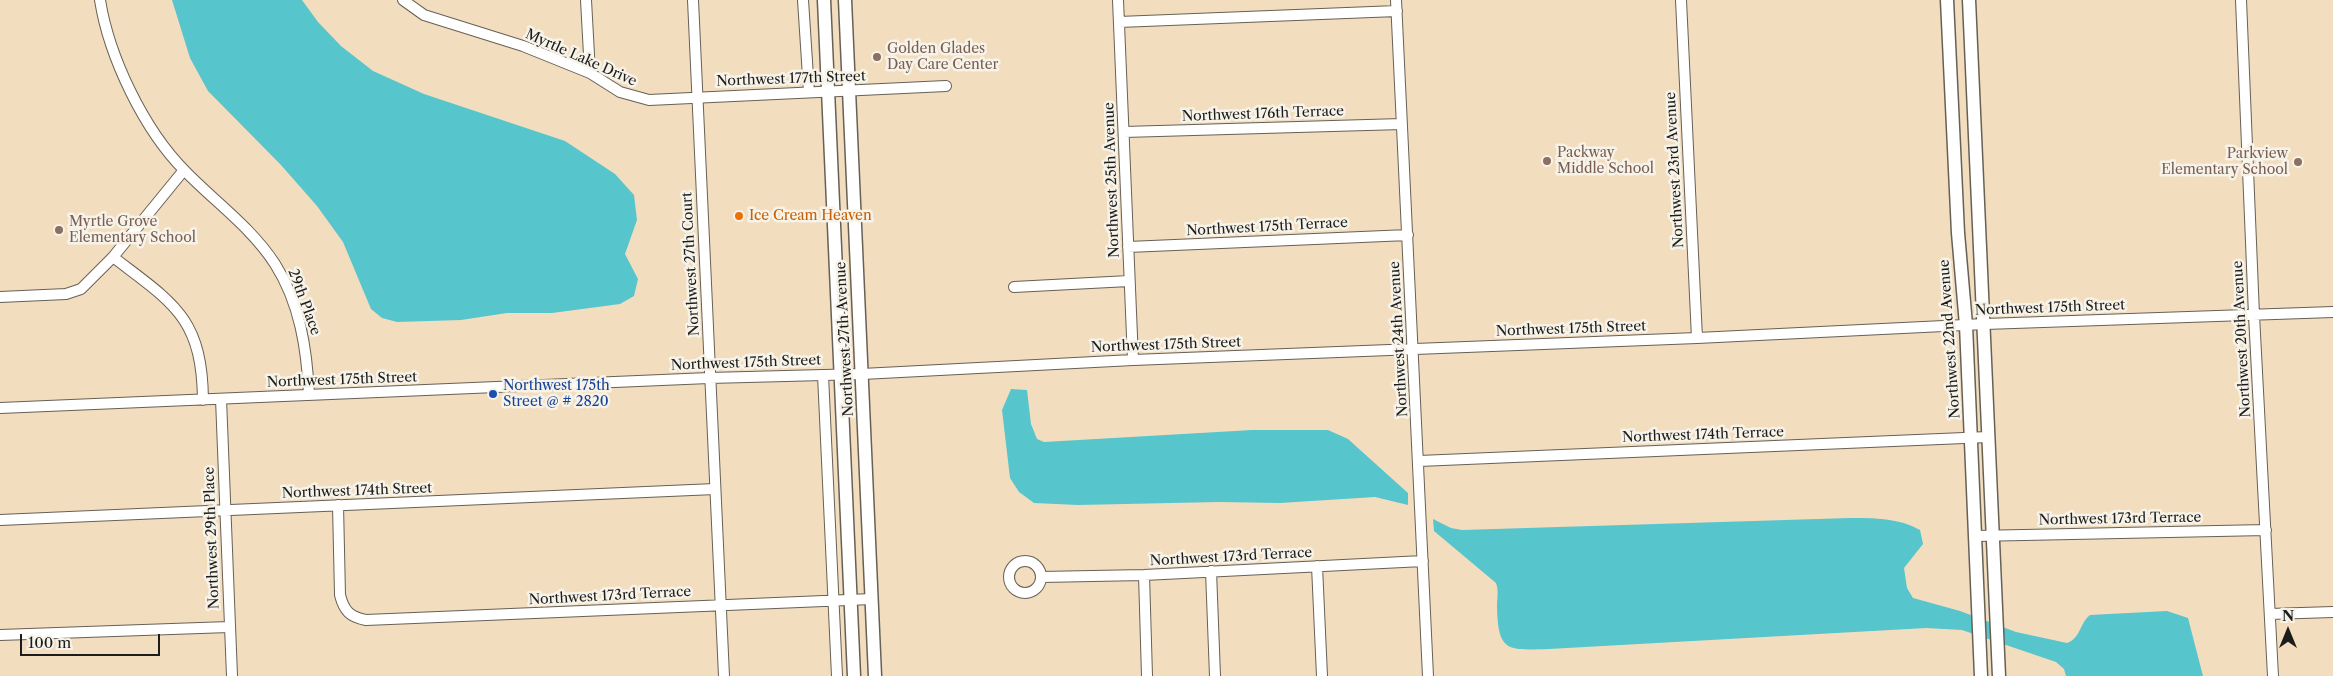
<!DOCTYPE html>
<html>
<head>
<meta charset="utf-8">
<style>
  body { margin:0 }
  #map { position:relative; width:2333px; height:676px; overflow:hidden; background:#f3ddbf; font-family:"Libre Caslon Text",serif }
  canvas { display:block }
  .north { position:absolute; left:2263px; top:606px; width:50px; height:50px; -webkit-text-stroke:4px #f7f3e8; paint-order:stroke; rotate:0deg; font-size:14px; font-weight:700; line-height:20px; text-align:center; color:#1c1c1c }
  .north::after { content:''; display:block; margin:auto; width:18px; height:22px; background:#1c1c1c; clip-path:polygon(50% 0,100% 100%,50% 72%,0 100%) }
  .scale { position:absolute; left:20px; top:634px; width:140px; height:22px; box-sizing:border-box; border:2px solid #1c1c1c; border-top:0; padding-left:6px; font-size:15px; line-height:18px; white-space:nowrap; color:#1c1c1c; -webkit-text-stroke:4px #f7f3e8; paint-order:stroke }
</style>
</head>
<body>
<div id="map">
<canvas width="2333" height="676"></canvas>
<div class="north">N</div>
<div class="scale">100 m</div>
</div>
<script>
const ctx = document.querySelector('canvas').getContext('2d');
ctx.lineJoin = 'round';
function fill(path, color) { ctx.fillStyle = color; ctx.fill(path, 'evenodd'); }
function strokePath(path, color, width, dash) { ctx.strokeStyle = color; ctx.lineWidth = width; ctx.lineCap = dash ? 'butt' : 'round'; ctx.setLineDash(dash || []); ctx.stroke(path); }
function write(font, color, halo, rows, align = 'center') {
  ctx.font = font + ' "Libre Caslon Text",serif'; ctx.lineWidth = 5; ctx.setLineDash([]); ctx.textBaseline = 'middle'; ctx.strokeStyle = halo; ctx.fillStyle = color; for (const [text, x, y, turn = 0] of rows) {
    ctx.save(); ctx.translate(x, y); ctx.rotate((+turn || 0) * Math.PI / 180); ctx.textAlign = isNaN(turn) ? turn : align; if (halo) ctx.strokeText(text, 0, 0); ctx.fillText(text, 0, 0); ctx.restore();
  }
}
fill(new Path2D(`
  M 172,0 L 302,0 L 318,22 L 341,46 L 373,71 L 424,94 L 565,141 L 615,174 L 634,195 L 637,220 L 625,254 L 638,279 L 634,296 L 620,304 L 552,313 L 507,313 L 461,320 L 397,322 L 382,318 L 371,309 L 343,242 L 317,206 L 281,165 L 208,91 L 190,58 Z
  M 1011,389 L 1027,390 L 1031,424 L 1037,439 L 1044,442 L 1252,430 L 1328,430 L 1348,439 L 1408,493 L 1408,505 L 1375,497 L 1280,503 L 1219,502 L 1078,505 L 1034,503 L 1019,492 L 1010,478 L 1002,410 Z
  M 1850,518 C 1874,518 1899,518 1920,530 L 1923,544 L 1904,568 L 1907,588 L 1913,598 L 1960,611 L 2016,632 L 2067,643 C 2081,638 2079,624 2090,615 L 2167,611 L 2188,618 L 2203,676 L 2066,676 L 2064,669 L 2056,662 L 1962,630 L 1926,628 L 1549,649 C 1508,650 1498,653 1497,607 C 1497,598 1499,591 1496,583 L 1434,531 L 1433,519 L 1451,528 L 1462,530 Z`), '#57c5cc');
const minor = new Path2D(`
  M 100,0 C 109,57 144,130 185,171 C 215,202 251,227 275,264 C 300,303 307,350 309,395
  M 403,0 L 424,15 L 523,46 L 590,73 L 620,92 L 649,100 L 946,86
  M 586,0 L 590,73
  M 693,0 L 724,676
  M 803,0 L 809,92
  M 1118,0 L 1133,360
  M 1396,0 L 1428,676
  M 1681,0 L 1697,338
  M 2241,0 L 2254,315 L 2273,676
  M 1119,22 L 1397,11
  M 1124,132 L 1402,124
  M 1128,247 L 1408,235
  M 113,257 C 173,303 202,317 203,400
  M 1014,287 L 1129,281
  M 0,297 L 66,294 L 81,289 L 113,257 L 184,170
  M 823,375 L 837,676
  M 221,399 L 232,676
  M 0,408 L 709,378 L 862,374 L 1133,360 L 1697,338 L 1985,324 L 2333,312
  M 1419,461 L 1988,437
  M 338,505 L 340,595 C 344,611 350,617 366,620 L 872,599
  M 0,520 L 715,489
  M 1975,536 L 2266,530
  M1009 577a16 16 0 1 1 32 0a16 16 0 1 1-32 0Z
  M 1317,566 L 1322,676
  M 1211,571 L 1215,676
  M 1144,575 L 1147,676
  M 1041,577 L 1144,575 L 1423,561
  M 2270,614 L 2333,612
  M 0,635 L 229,627`);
const major = new Path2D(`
  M 824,0 L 854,676
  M 845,0 L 875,676
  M 1947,0 L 1958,233 L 1966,325 L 1981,676
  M 1969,0 L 1999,676`);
strokePath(minor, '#676055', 12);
strokePath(major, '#676055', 15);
strokePath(minor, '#fff', 10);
strokePath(major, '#fff', 12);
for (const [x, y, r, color] of [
  [877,57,5,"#8d6e63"],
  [1547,161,5,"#8d6e63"],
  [2298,162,5,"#8d6e63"],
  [739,216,5,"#e8710a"],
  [59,230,5,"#8d6e63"],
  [493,394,5,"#1a4fb4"]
]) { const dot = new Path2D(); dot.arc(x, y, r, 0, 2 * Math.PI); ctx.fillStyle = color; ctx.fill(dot); strokePath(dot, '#f7f3e8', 2); }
write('14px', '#785e54', '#f7f3e8', [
  ["Golden Glades",887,49],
  ["Day Care Center",887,65],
  ["Packway",1557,153],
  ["Middle School",1557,169],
  ["Parkview",2288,154,"right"],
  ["Elementary School",2288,170,"right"],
  ["Myrtle Grove",69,222],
  ["Elementary School",69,238]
], 'left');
write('14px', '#1c1c1c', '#f7f3e8', [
  ["Myrtle Lake Drive",581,58,24],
  ["Northwest 177th Street",791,79,-2],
  ["Northwest 176th Terrace",1263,114,-2],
  ["Northwest 23rd Avenue",1675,170,-93],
  ["Northwest 25th Avenue",1112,180,-92],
  ["Northwest 175th Terrace",1267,227,-3],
  ["Northwest 27th Court",691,264,-93],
  ["29th Place",304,302,70],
  ["Northwest 175th Street",2050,308,-2],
  ["Northwest 175th Street",1571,329,-2],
  ["Northwest 27th Avenue",845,339,-93],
  ["Northwest 24th Avenue",1399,339,-93],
  ["Northwest 22nd Avenue",1950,339,-94],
  ["Northwest 20th Avenue",2242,339,-93],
  ["Northwest 175th Street",1166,345,-2],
  ["Northwest 175th Street",746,363,-2],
  ["Northwest 175th Street",342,380,-2],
  ["Northwest 174th Terrace",1703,435,-2],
  ["Northwest 174th Street",357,491,-2],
  ["Northwest 173rd Terrace",2120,519,-1],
  ["Northwest 29th Place",212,538,-92],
  ["Northwest 173rd Terrace",1231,557,-3],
  ["Northwest 173rd Terrace",610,596,-3]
]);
write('14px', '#c56008', '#f7f3e8', [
  ["Ice Cream Heaven",749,216]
], 'left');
write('14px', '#164399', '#f7f3e8', [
  ["Northwest 175th",503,386],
  ["Street @ # 2820",503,402]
], 'left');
</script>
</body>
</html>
